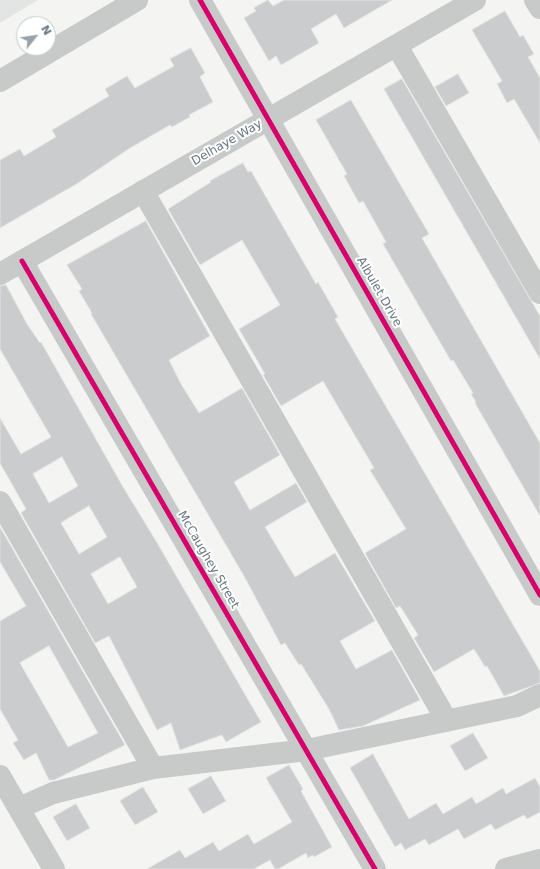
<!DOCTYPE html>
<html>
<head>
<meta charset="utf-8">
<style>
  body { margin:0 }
  #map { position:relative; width:540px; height:869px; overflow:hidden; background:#f4f4f3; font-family:"DejaVu Sans",sans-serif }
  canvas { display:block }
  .north { position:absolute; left:16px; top:16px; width:40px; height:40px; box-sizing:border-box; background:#fff; border:1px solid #c1c9cd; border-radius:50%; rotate:60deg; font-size:11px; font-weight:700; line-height:16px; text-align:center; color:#657781 }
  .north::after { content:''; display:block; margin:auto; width:14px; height:18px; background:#97a3a9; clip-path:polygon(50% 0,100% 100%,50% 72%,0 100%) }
</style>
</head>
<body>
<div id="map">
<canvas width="540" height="869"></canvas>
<div class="north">N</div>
</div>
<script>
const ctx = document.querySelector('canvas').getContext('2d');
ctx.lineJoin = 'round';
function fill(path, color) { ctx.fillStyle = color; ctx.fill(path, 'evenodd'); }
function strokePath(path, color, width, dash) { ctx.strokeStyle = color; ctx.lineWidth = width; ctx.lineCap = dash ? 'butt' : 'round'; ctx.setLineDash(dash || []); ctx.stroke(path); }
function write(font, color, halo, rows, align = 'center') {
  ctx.font = font + ' "DejaVu Sans",sans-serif'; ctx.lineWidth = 4; ctx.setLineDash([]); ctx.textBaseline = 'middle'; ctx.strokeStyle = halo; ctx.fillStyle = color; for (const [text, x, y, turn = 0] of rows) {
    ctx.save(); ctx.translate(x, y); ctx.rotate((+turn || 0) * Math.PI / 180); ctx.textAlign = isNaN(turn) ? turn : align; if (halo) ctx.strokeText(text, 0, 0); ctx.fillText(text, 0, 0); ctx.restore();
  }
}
fill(new Path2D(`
  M 0,0 L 38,0 L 0,23 Z`), '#e3e4e4');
const building = new Path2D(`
  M 268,0 L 273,6 L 284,0 L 392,0 L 344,28 L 336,14 L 311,29 L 319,43 L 281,65 L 276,56 L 269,61 L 244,18 L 256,11 L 254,8 Z
  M 505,11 L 520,37 L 523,35 L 534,54 L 528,57 L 540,78 L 540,143 L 514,99 L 507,103 L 497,84 L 502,81 L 472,30 Z
  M 191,48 L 205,73 L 200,77 L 213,102 L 189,115 L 190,117 L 172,127 L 170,125 L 130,148 L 78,183 L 0,228 L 0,160 L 20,149 L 24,156 L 56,137 L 52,130 L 109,96 L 105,89 L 127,76 L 135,88 L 174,66 L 170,59 Z
  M 458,74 L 469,93 L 446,106 L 435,87 Z
  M 402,79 L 540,316 L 540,359 L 384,89 Z
  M 351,100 L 429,234 L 422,238 L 540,443 L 540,516 L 475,403 L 476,402 L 471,394 L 473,393 L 453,360 L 451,361 L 383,244 L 386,242 L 363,201 L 359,203 L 344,176 L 347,174 L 316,120 Z
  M 243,163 L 248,172 L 251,171 L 316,284 L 318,282 L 338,317 L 335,319 L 540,671 L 540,683 L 504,696 L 487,666 L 485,667 L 474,649 L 434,672 L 414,638 L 418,635 L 400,606 L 396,608 L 365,553 L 406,529 L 370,470 L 374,468 L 323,381 L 281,406 L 263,375 L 265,374 L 239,329 L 280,305 L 242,240 L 200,265 L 168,209 L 211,182 L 210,181 Z
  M 146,221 L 210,336 L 169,360 L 181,384 L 199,413 L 242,388 L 280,455 L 234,482 L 250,510 L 296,483 L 307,502 L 265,527 L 295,577 L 335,553 L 375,621 L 340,641 L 356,669 L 392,650 L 420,700 L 363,726 L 339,730 L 329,709 L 301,664 L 299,665 L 285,643 L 281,645 L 244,576 L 91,314 L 92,313 L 79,291 L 82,289 L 67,265 Z
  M 6,285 L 27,324 L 40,343 L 41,342 L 123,487 L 156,541 L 261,722 L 226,742 L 222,735 L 180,750 L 171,723 L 157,730 L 109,636 L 95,643 L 21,513 L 26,509 L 0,463 L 0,418 L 21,454 L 51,437 L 0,349 L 0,286 ZM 62,457 L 78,486 L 49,503 L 33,474 ZM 89,506 L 107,537 L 79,554 L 61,523 ZM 120,557 L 137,587 L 108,604 L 91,574 Z
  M 0,527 L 125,745 L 54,780 L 49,780 L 36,753 L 24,760 L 13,743 L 18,740 L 0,709 L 0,621 L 26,606 L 0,562 ZM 49,646 L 98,733 L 68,747 L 20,663 Z
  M 473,733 L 488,758 L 465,771 L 450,746 Z
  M 373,754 L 409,819 L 436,803 L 443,814 L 472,797 L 476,804 L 503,788 L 506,794 L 535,778 L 540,787 L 540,812 L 527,819 L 524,815 L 495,830 L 491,824 L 464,839 L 458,829 L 429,845 L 425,839 L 405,850 L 401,843 L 395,847 L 350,768 Z
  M 289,765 L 303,789 L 301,791 L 332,847 L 314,857 L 313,855 L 308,858 L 306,853 L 278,869 L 275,869 L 270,860 L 254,869 L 147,869 L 180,850 L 185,858 L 213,842 L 219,851 L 248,834 L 254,844 L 292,822 L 266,778 Z
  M 211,776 L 226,801 L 203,814 L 188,789 Z
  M 143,787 L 158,812 L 135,825 L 120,801 Z
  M 76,804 L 90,828 L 67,841 L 53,817 Z`);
fill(building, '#cbcccd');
strokePath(building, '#e3e3e2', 1);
strokePath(new Path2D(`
  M 200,0 L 540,595
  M 535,0 L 540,8
  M 397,46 L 540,293
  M 0,81 L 137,0
  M 143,191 L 447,721
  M 22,261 L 375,869
  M 0,274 L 475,0
  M 0,502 L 153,768
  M 0,776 L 54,869
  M 19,808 L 53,793 L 153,768 L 307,750 L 517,706 L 540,695
  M 506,869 L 540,860`), '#c8caca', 22);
strokePath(new Path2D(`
  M 200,0 L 540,595
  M 22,261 L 375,869`), '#d6006c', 5);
write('12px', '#657781', '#fff', [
  ["Delhaye Way",227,143,-30],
  ["Albulet Drive",379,292,60],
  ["McCaughey Street",208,560,60]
]);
</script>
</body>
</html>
